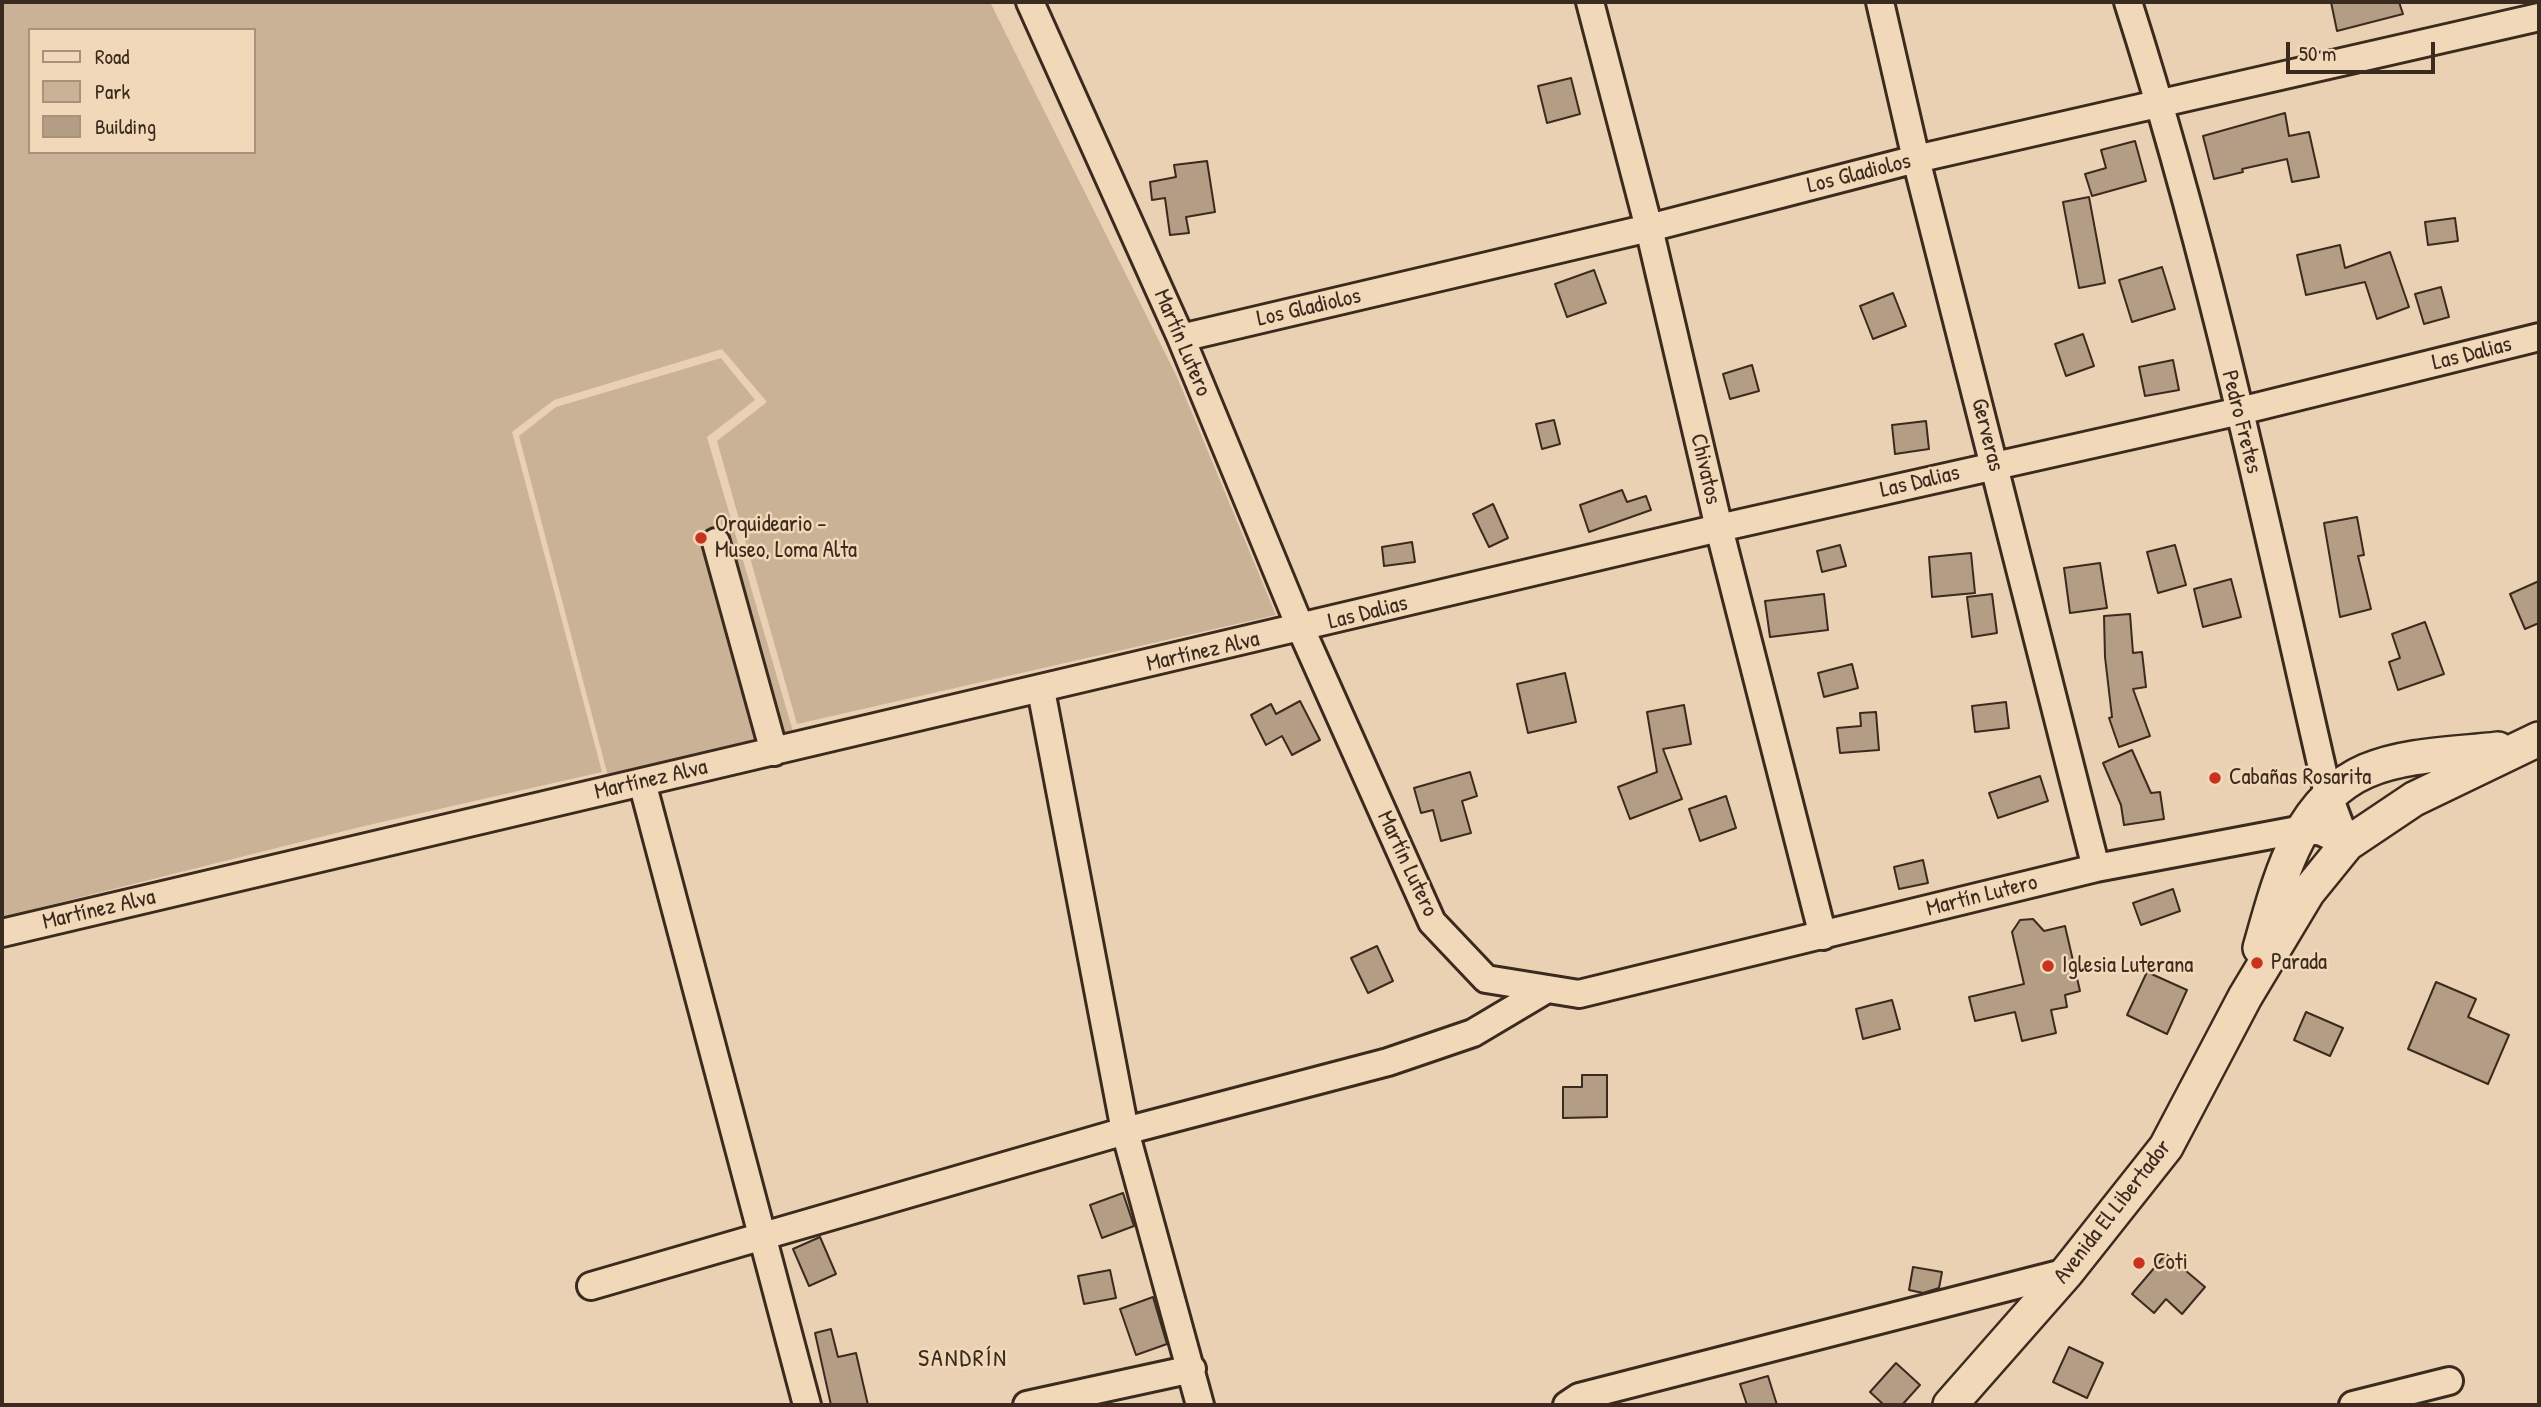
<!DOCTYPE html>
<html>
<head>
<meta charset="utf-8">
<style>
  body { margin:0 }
  #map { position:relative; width:2541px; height:1407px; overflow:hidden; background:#ead1b3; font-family:"Patrick Hand",sans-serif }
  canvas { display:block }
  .frame { position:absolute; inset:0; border:4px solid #3b2a1e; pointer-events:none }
  .legend { position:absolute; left:28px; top:28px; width:228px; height:126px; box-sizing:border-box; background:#f1d8b9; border:2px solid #a8927b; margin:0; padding:9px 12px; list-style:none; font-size:21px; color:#3b2a1e }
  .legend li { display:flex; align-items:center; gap:14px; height:35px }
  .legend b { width:35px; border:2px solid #a8927b }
  .scale { position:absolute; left:2286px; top:42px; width:149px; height:32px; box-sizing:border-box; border:4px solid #3b2a1e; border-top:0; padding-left:9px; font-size:21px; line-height:24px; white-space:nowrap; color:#3b2a1e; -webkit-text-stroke:5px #f1d8b9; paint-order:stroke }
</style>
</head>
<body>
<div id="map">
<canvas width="2541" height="1407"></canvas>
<div class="frame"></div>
<ul class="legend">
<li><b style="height:9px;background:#f1d8b9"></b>Road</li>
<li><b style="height:19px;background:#cab297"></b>Park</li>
<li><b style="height:19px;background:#b49d85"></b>Building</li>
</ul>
<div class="scale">50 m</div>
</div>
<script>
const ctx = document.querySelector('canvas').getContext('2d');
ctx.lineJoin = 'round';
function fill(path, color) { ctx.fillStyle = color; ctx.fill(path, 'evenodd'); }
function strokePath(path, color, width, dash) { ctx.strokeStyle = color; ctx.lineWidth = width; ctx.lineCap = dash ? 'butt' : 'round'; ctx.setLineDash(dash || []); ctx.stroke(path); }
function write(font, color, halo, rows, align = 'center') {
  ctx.font = font + ' "Patrick Hand",sans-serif'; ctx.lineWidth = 5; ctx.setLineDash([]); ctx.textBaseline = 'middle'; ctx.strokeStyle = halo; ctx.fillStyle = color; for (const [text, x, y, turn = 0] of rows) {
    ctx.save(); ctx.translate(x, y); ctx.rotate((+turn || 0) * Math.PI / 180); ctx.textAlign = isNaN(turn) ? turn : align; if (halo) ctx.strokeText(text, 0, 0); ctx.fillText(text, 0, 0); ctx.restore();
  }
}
fill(new Path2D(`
  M 2,2 L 990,2 L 1177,377 L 1276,615 L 797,724 L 717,441 L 767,402 L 722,349 L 554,400 L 512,432 L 602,772 L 360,827 L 2,917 ZM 30,30 L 254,30 L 254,152 L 30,152 Z
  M 721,358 L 755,400 L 707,437 L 794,735 L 609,780 L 519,436 L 556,407 Z`), '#cab297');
const building = new Path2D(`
  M 2331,2 L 2399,2 L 2403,14 L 2337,31 Z
  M 1571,78 L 1580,114 L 1547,123 L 1538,86 Z
  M 2285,113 L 2289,136 L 2309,132 L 2319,177 L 2292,182 L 2287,159 L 2242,169 L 2243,172 L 2214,179 L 2203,136 Z
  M 2135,141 L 2146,181 L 2092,196 L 2085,174 L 2106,168 L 2101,150 Z
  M 1207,161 L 1215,212 L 1186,217 L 1189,233 L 1170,235 L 1165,198 L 1152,200 L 1150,182 L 1176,177 L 1174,165 Z
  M 2089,197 L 2105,283 L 2079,288 L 2063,202 Z
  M 2455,218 L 2458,241 L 2428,245 L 2425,222 Z
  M 2340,245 L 2345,268 L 2390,252 L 2409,307 L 2377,319 L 2365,282 L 2306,295 L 2297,255 Z
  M 2162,267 L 2175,309 L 2132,322 L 2119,280 Z
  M 1594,270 L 1606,303 L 1567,317 L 1555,284 Z
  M 2441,287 L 2449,317 L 2424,324 L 2415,294 Z
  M 1893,293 L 1906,326 L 1873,339 L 1860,306 Z
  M 2083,334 L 2094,366 L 2066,376 L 2055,344 Z
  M 2173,360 L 2179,390 L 2145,396 L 2139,367 Z
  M 1752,365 L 1759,391 L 1730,399 L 1723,374 Z
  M 1554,420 L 1560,444 L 1542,449 L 1536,424 Z
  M 1926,421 L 1929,449 L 1895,454 L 1892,425 Z
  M 1622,490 L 1627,502 L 1646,496 L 1651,510 L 1589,532 L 1580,505 Z
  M 1493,504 L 1508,538 L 1489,547 L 1473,514 Z
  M 2357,517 L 2364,555 L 2358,556 L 2371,609 L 2340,617 L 2324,523 Z
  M 1412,542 L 1415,562 L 1384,566 L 1382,547 Z
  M 1840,545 L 1846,566 L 1822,572 L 1817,551 Z
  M 2175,545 L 2186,585 L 2158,593 L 2147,552 Z
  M 1971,553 L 1975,593 L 1932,597 L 1929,557 Z
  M 2100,563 L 2107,608 L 2070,613 L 2064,568 Z
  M 2231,579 L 2241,617 L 2203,627 L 2194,589 Z
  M 2539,581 L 2539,623 L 2525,629 L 2510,594 Z
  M 1824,594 L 1828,630 L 1770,637 L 1765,601 Z
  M 1992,594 L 1997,633 L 1972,637 L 1967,597 Z
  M 2130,614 L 2133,653 L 2142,652 L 2146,687 L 2133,689 L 2150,736 L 2119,747 L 2109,718 L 2112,717 L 2105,657 L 2104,616 Z
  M 2425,622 L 2444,674 L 2398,690 L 2389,662 L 2400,658 L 2392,634 Z
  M 1852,664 L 1858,688 L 1824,697 L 1818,673 Z
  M 1565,673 L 1576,722 L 1528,733 L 1517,684 Z
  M 1300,701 L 1320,740 L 1292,755 L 1282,736 L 1266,745 L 1251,715 L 1271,704 L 1276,714 Z
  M 2006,702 L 2009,728 L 1975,732 L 1972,706 Z
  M 1684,705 L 1691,744 L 1663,749 L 1682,799 L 1630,819 L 1618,787 L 1657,772 L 1647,712 Z
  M 1876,712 L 1879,750 L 1840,753 L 1837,728 L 1861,726 L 1860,713 Z
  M 2132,750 L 2151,793 L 2160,792 L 2164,819 L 2124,825 L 2121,805 L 2103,763 Z
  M 1470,772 L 1477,796 L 1462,801 L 1471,833 L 1441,841 L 1433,810 L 1421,813 L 1414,788 Z
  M 2040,776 L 2048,801 L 1998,818 L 1989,793 Z
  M 1726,796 L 1736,828 L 1700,841 L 1689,809 Z
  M 1923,860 L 1928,883 L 1899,889 L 1894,867 Z
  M 2173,889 L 2180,911 L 2141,925 L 2133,903 Z
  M 2033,919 L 2044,931 L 2065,926 L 2080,991 L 2065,995 L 2067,1007 L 2051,1010 L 2056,1033 L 2022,1041 L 2015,1012 L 1975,1021 L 1969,997 L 2024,984 L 2012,932 L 2020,920 Z
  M 1377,946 L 1393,981 L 1368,993 L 1351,958 Z
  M 2147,972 L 2187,990 L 2167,1034 L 2127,1015 Z
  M 2436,982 L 2476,999 L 2468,1017 L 2509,1035 L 2488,1084 L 2408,1049 Z
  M 1892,1000 L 1900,1029 L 1863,1039 L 1856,1009 Z
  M 2306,1012 L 2343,1028 L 2330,1056 L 2294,1040 Z
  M 1582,1075 L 1607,1075 L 1607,1117 L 1563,1118 L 1563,1087 L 1582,1087 Z
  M 1123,1193 L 1134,1226 L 1102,1238 L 1090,1205 Z
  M 820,1237 L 836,1274 L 809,1286 L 793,1249 Z
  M 2166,1254 L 2205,1287 L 2182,1314 L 2166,1299 L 2154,1313 L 2132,1294 Z
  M 1913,1267 L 1942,1272 L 1939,1288 L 1923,1293 L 1909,1290 Z
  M 1110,1270 L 1116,1298 L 1084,1304 L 1078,1276 Z
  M 1153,1297 L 1167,1344 L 1136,1355 L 1120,1309 Z
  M 831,1329 L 838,1357 L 856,1353 L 868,1405 L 831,1405 L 815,1333 Z
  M 2069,1347 L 2103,1363 L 2087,1398 L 2053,1382 Z
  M 1896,1363 L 1920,1385 L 1902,1405 L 1884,1405 L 1870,1392 Z
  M 1768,1376 L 1777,1405 L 1747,1405 L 1740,1384 Z`);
fill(building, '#b49d85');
strokePath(building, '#3b2a1e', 2);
const minor = new Path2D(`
  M 1030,2 L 1181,338 L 1301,629 L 1432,922 L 1486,979 L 1579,994 L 2096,868 L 2303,829 L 2322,832 L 2347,844
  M 1590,2 L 1649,228 L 1719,528 L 1823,936
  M 1880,2 L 1916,159 L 2096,868
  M 2128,2 C 2211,261 2267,529 2328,794 L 2347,844
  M 1181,338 L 1649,228 L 1916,159 L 2539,17
  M 716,542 L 774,752
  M 1041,690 L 1125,1131 L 1200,1405
  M 642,782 L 807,1405
  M 2,933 L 1719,528 L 2240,411 L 2539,337
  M 591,1286 L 1125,1131 L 1388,1062 L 1473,1033 L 1547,989
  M 1027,1405 L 1192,1369
  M 1567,1405 L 1579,1397 L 2067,1272
  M 2353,1405 L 2449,1381`);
const major = new Path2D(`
  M 2260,948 C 2279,882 2297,801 2366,771 C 2406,754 2456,754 2498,749
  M 1950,1405 L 2067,1272 L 2166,1147 L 2245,997 L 2308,892 L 2347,844 L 2414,799 L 2539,739`);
strokePath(minor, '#3b2a1e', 32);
strokePath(major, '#3b2a1e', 38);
strokePath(minor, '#f1d8b9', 26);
strokePath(major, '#f1d8b9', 33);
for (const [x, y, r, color] of [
  [701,538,7,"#c8321e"],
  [2215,778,7,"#c8321e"],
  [2257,963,7,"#c8321e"],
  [2048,966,7,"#c8321e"],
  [2139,1263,7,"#c8321e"]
]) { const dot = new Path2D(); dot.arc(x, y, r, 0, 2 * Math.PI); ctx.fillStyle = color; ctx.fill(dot); strokePath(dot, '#f1d8b9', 2.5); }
write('23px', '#3b2a1e', '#f1d8b9', [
  ["Los Gladiolos",1859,174,-14],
  ["Los Gladiolos",1309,308,-13],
  ["Martín Lutero",1182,343,67],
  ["Las Dalias",2472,354,-14],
  ["Pedro Fretes",2241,422,76],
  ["Gerveras",1987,435,76],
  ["Chivatos",1705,469,77],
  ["Las Dalias",1920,482,-13],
  ["Las Dalias",1368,613,-14],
  ["Martínez Alva",1203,652,-13],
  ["Martínez Alva",651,780,-13],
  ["Martín Lutero",1407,864,65],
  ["Martín Lutero",1982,896,-14],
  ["Martínez Alva",99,910,-13],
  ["Avenida El Libertador",2113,1212,-52]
]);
write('23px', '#3b2a1e', '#f1d8b9', [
  ["Orquideario -",715,525],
  ["Museo, Loma Alta",715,551],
  ["Cabañas Rosarita",2229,778],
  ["Parada",2271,963],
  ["Iglesia Luterana",2062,966],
  ["Coti",2153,1263]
], 'left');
ctx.letterSpacing = '2px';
write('24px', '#3b2a1e', '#f1d8b9', [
  ["SANDRÍN",963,1360]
]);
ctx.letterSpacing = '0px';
</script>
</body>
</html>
